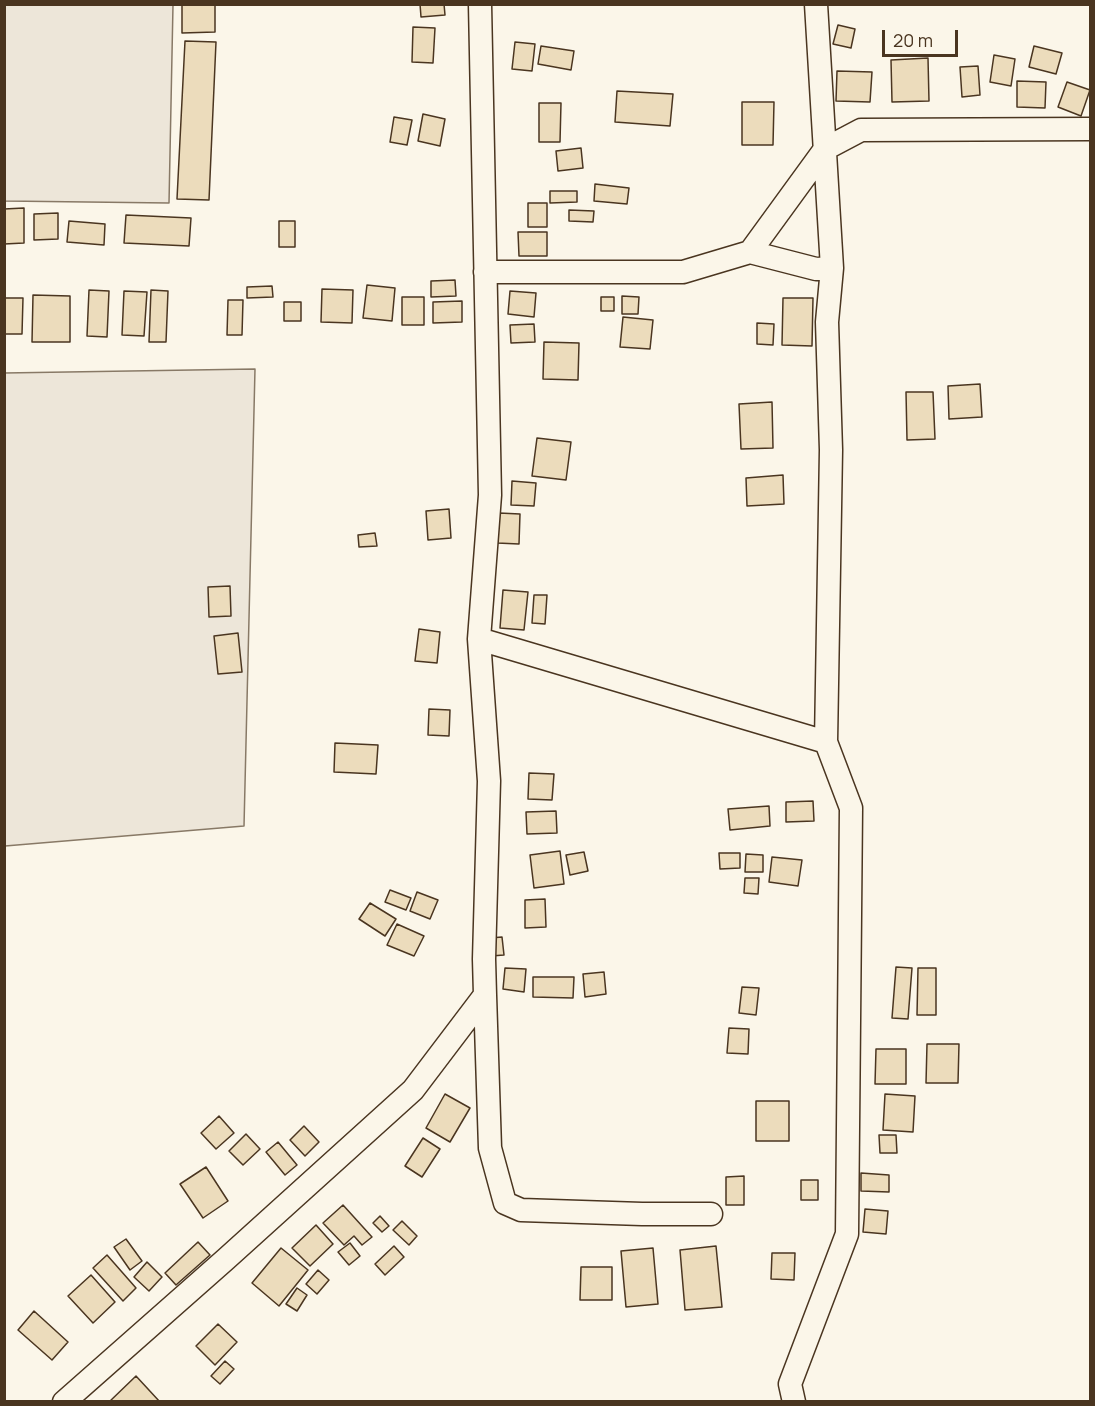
<!DOCTYPE html>
<html>
<head>
<meta charset="utf-8">
<style>
  body { margin:0 }
  #map { position:relative; width:1095px; height:1406px; overflow:hidden; background:#fbf6e9; font-family:Manrope,sans-serif }
  canvas { display:block }
  .frame { position:absolute; inset:0; border:6px solid #4a3520; pointer-events:none }
  .scale { position:absolute; left:882px; top:30px; width:76px; height:27px; box-sizing:border-box; border:3px solid #4a3520; border-top:0; padding-left:8px; font-size:18px; line-height:21px; white-space:nowrap; color:#4a3520; -webkit-text-stroke:4px #fbf6e9; paint-order:stroke }
</style>
</head>
<body>
<div id="map">
<canvas width="1095" height="1406"></canvas>
<div class="frame"></div>
<div class="scale">20 m</div>
</div>
<script>
const ctx = document.querySelector('canvas').getContext('2d');
ctx.lineJoin = 'round';
function fill(path, color) { ctx.fillStyle = color; ctx.fill(path, 'evenodd'); }
function strokePath(path, color, width, dash) { ctx.strokeStyle = color; ctx.lineWidth = width; ctx.lineCap = dash ? 'butt' : 'round'; ctx.setLineDash(dash || []); ctx.stroke(path); }
const green = new Path2D(`
  M 5,4 L 173,5 L 169,203 L 5,201 Z
  M 255,369 L 244,826 L 5,846 L 4,373 Z`);
fill(green, '#ede6d9');
strokePath(green, '#887966', 1.5);
const building = new Path2D(`
  M 182,4 L 215,4 L 215,32 L 182,33 Z
  M 420,4 L 444,4 L 445,15 L 421,17 Z
  M 838,25 L 855,29 L 851,48 L 833,44 Z
  M 413,27 L 435,28 L 433,63 L 412,62 Z
  M 185,41 L 216,42 L 209,200 L 177,199 Z
  M 515,42 L 535,44 L 532,71 L 512,69 Z
  M 541,46 L 574,51 L 571,70 L 538,64 Z
  M 1034,46 L 1062,53 L 1056,74 L 1029,67 Z
  M 994,55 L 1015,59 L 1011,86 L 990,82 Z
  M 928,58 L 929,101 L 892,102 L 891,60 Z
  M 978,66 L 980,95 L 962,97 L 960,67 Z
  M 837,71 L 872,72 L 870,102 L 836,101 Z
  M 1017,81 L 1046,82 L 1045,108 L 1017,107 Z
  M 1067,82 L 1090,90 L 1081,116 L 1058,107 Z
  M 617,91 L 673,94 L 670,126 L 615,122 Z
  M 742,102 L 774,102 L 773,145 L 742,145 Z
  M 539,103 L 561,103 L 560,142 L 539,142 Z
  M 423,114 L 445,119 L 440,146 L 418,141 Z
  M 394,117 L 412,120 L 407,145 L 390,142 Z
  M 581,148 L 583,168 L 558,171 L 556,151 Z
  M 595,184 L 629,188 L 627,204 L 594,201 Z
  M 550,191 L 577,191 L 577,202 L 550,203 Z
  M 528,203 L 547,203 L 547,227 L 528,227 Z
  M 24,208 L 24,243 L 4,244 L 4,209 Z
  M 569,210 L 594,211 L 593,222 L 569,221 Z
  M 58,213 L 58,239 L 34,240 L 34,214 Z
  M 126,215 L 191,218 L 189,246 L 124,243 Z
  M 69,221 L 105,224 L 104,245 L 67,242 Z
  M 279,221 L 295,221 L 295,247 L 279,247 Z
  M 518,232 L 547,232 L 547,256 L 519,256 Z
  M 455,280 L 456,296 L 431,297 L 431,281 Z
  M 367,285 L 395,288 L 392,321 L 363,318 Z
  M 272,286 L 273,297 L 247,298 L 247,287 Z
  M 322,289 L 353,290 L 352,323 L 321,322 Z
  M 89,290 L 109,291 L 107,337 L 87,336 Z
  M 151,290 L 168,291 L 166,342 L 149,342 Z
  M 124,291 L 147,292 L 144,336 L 122,335 Z
  M 510,291 L 536,293 L 534,317 L 508,314 Z
  M 33,295 L 70,296 L 70,342 L 32,342 Z
  M 622,296 L 639,297 L 638,314 L 622,314 Z
  M 402,297 L 424,297 L 424,325 L 402,325 Z
  M 601,297 L 614,297 L 614,311 L 601,311 Z
  M 4,298 L 23,298 L 22,334 L 4,334 Z
  M 783,298 L 813,298 L 812,346 L 782,345 Z
  M 228,300 L 243,300 L 242,335 L 227,335 Z
  M 462,301 L 462,322 L 433,323 L 433,302 Z
  M 284,302 L 301,302 L 301,321 L 284,321 Z
  M 623,317 L 653,320 L 650,349 L 620,347 Z
  M 757,323 L 774,324 L 773,345 L 757,344 Z
  M 534,324 L 535,342 L 511,343 L 510,325 Z
  M 544,342 L 579,343 L 578,380 L 543,379 Z
  M 980,384 L 982,417 L 949,419 L 948,386 Z
  M 906,392 L 933,392 L 935,439 L 907,440 Z
  M 772,402 L 773,448 L 741,449 L 739,404 Z
  M 537,438 L 571,442 L 566,480 L 532,476 Z
  M 783,475 L 784,504 L 747,506 L 746,478 Z
  M 512,481 L 536,483 L 534,506 L 511,505 Z
  M 449,509 L 451,538 L 428,540 L 426,511 Z
  M 499,513 L 520,514 L 519,544 L 497,543 Z
  M 375,533 L 377,546 L 359,547 L 358,535 Z
  M 230,586 L 231,616 L 209,617 L 208,587 Z
  M 503,590 L 528,592 L 524,630 L 500,628 Z
  M 534,595 L 547,595 L 545,624 L 532,623 Z
  M 419,629 L 440,632 L 437,663 L 415,661 Z
  M 238,633 L 242,672 L 218,674 L 214,636 Z
  M 429,709 L 450,710 L 449,736 L 428,735 Z
  M 335,743 L 378,745 L 376,774 L 334,772 Z
  M 529,773 L 554,774 L 552,800 L 528,799 Z
  M 813,801 L 814,821 L 786,822 L 786,802 Z
  M 769,806 L 770,826 L 730,830 L 728,809 Z
  M 556,811 L 557,833 L 527,834 L 526,812 Z
  M 560,851 L 564,884 L 534,888 L 530,855 Z
  M 584,852 L 588,871 L 570,875 L 566,855 Z
  M 719,853 L 740,853 L 740,868 L 720,869 Z
  M 746,854 L 763,855 L 763,872 L 745,872 Z
  M 772,857 L 802,860 L 798,886 L 769,882 Z
  M 745,878 L 759,878 L 758,894 L 744,893 Z
  M 390,890 L 411,898 L 406,910 L 385,902 Z
  M 417,892 L 438,900 L 430,919 L 410,911 Z
  M 545,899 L 546,927 L 525,928 L 525,900 Z
  M 370,903 L 396,919 L 385,936 L 359,919 Z
  M 397,924 L 424,936 L 414,956 L 387,945 Z
  M 502,937 L 504,955 L 491,956 L 490,938 Z
  M 896,967 L 912,968 L 908,1019 L 892,1018 Z
  M 505,968 L 526,969 L 524,992 L 503,989 Z
  M 918,968 L 936,968 L 936,1015 L 917,1015 Z
  M 604,972 L 606,994 L 585,997 L 583,974 Z
  M 533,977 L 574,977 L 573,998 L 533,997 Z
  M 742,987 L 759,988 L 756,1015 L 739,1013 Z
  M 729,1028 L 749,1029 L 748,1054 L 727,1053 Z
  M 927,1044 L 959,1044 L 958,1083 L 926,1083 Z
  M 876,1049 L 906,1049 L 906,1084 L 875,1084 Z
  M 445,1094 L 470,1108 L 450,1142 L 426,1128 Z
  M 885,1094 L 915,1096 L 913,1132 L 883,1130 Z
  M 756,1101 L 789,1101 L 789,1141 L 756,1141 Z
  M 219,1116 L 234,1133 L 216,1149 L 201,1133 Z
  M 304,1126 L 319,1142 L 305,1156 L 290,1140 Z
  M 246,1134 L 260,1149 L 243,1165 L 229,1151 Z
  M 879,1135 L 896,1135 L 897,1153 L 880,1153 Z
  M 423,1138 L 440,1149 L 422,1177 L 405,1166 Z
  M 278,1142 L 297,1165 L 285,1175 L 266,1152 Z
  M 206,1167 L 228,1201 L 203,1218 L 180,1184 Z
  M 861,1173 L 889,1175 L 889,1192 L 861,1191 Z
  M 744,1176 L 744,1205 L 726,1205 L 726,1177 Z
  M 801,1180 L 818,1180 L 818,1200 L 801,1200 Z
  M 343,1205 L 372,1237 L 362,1245 L 354,1236 L 344,1245 L 323,1223 Z
  M 865,1209 L 888,1211 L 886,1234 L 863,1232 Z
  M 380,1216 L 389,1226 L 382,1232 L 373,1223 Z
  M 402,1221 L 417,1236 L 409,1245 L 393,1230 Z
  M 316,1225 L 333,1244 L 310,1266 L 292,1248 Z
  M 126,1239 L 142,1261 L 130,1270 L 114,1247 Z
  M 198,1242 L 210,1255 L 176,1285 L 165,1273 Z
  M 350,1243 L 360,1256 L 349,1265 L 338,1252 Z
  M 394,1246 L 404,1257 L 385,1275 L 375,1264 Z
  M 716,1246 L 722,1307 L 685,1310 L 680,1250 Z
  M 281,1248 L 308,1270 L 279,1306 L 252,1283 Z
  M 653,1248 L 658,1304 L 626,1307 L 621,1251 Z
  M 772,1253 L 795,1253 L 794,1280 L 771,1279 Z
  M 107,1255 L 136,1288 L 123,1301 L 93,1268 Z
  M 147,1262 L 162,1277 L 149,1291 L 134,1277 Z
  M 581,1267 L 612,1267 L 612,1300 L 580,1300 Z
  M 318,1270 L 329,1280 L 317,1294 L 306,1284 Z
  M 91,1275 L 115,1302 L 93,1323 L 68,1296 Z
  M 297,1288 L 307,1295 L 297,1311 L 286,1304 Z
  M 34,1311 L 68,1342 L 52,1360 L 18,1330 Z
  M 218,1324 L 237,1342 L 215,1365 L 196,1346 Z
  M 225,1361 L 234,1369 L 220,1384 L 211,1376 Z
  M 136,1376 L 160,1402 L 109,1402 Z`);
fill(building, '#ecdcbc');
strokePath(building, '#4a3520', 1.5);
const street = new Path2D(`
  M 750,252 L 825,149 L 861,130 L 1090,129
  M 485,272 L 683,272 L 750,252 L 816,269 L 832,268
  M 479,639 L 826,742
  M 485,995 L 490,1148 L 505,1203 L 521,1210 L 642,1214 L 711,1214
  M 64,1402 L 226,1259 L 413,1090 L 485,995 L 484,959 L 489,781 L 479,639 L 490,495 L 480,4
  M 794,1402 L 790,1384 L 847,1234 L 851,808 L 826,742 L 831,450 L 827,322 L 832,268 L 816,4`);
strokePath(street, '#4a3520', 25);
strokePath(street, '#fbf6e9', 22);
</script>
</body>
</html>
